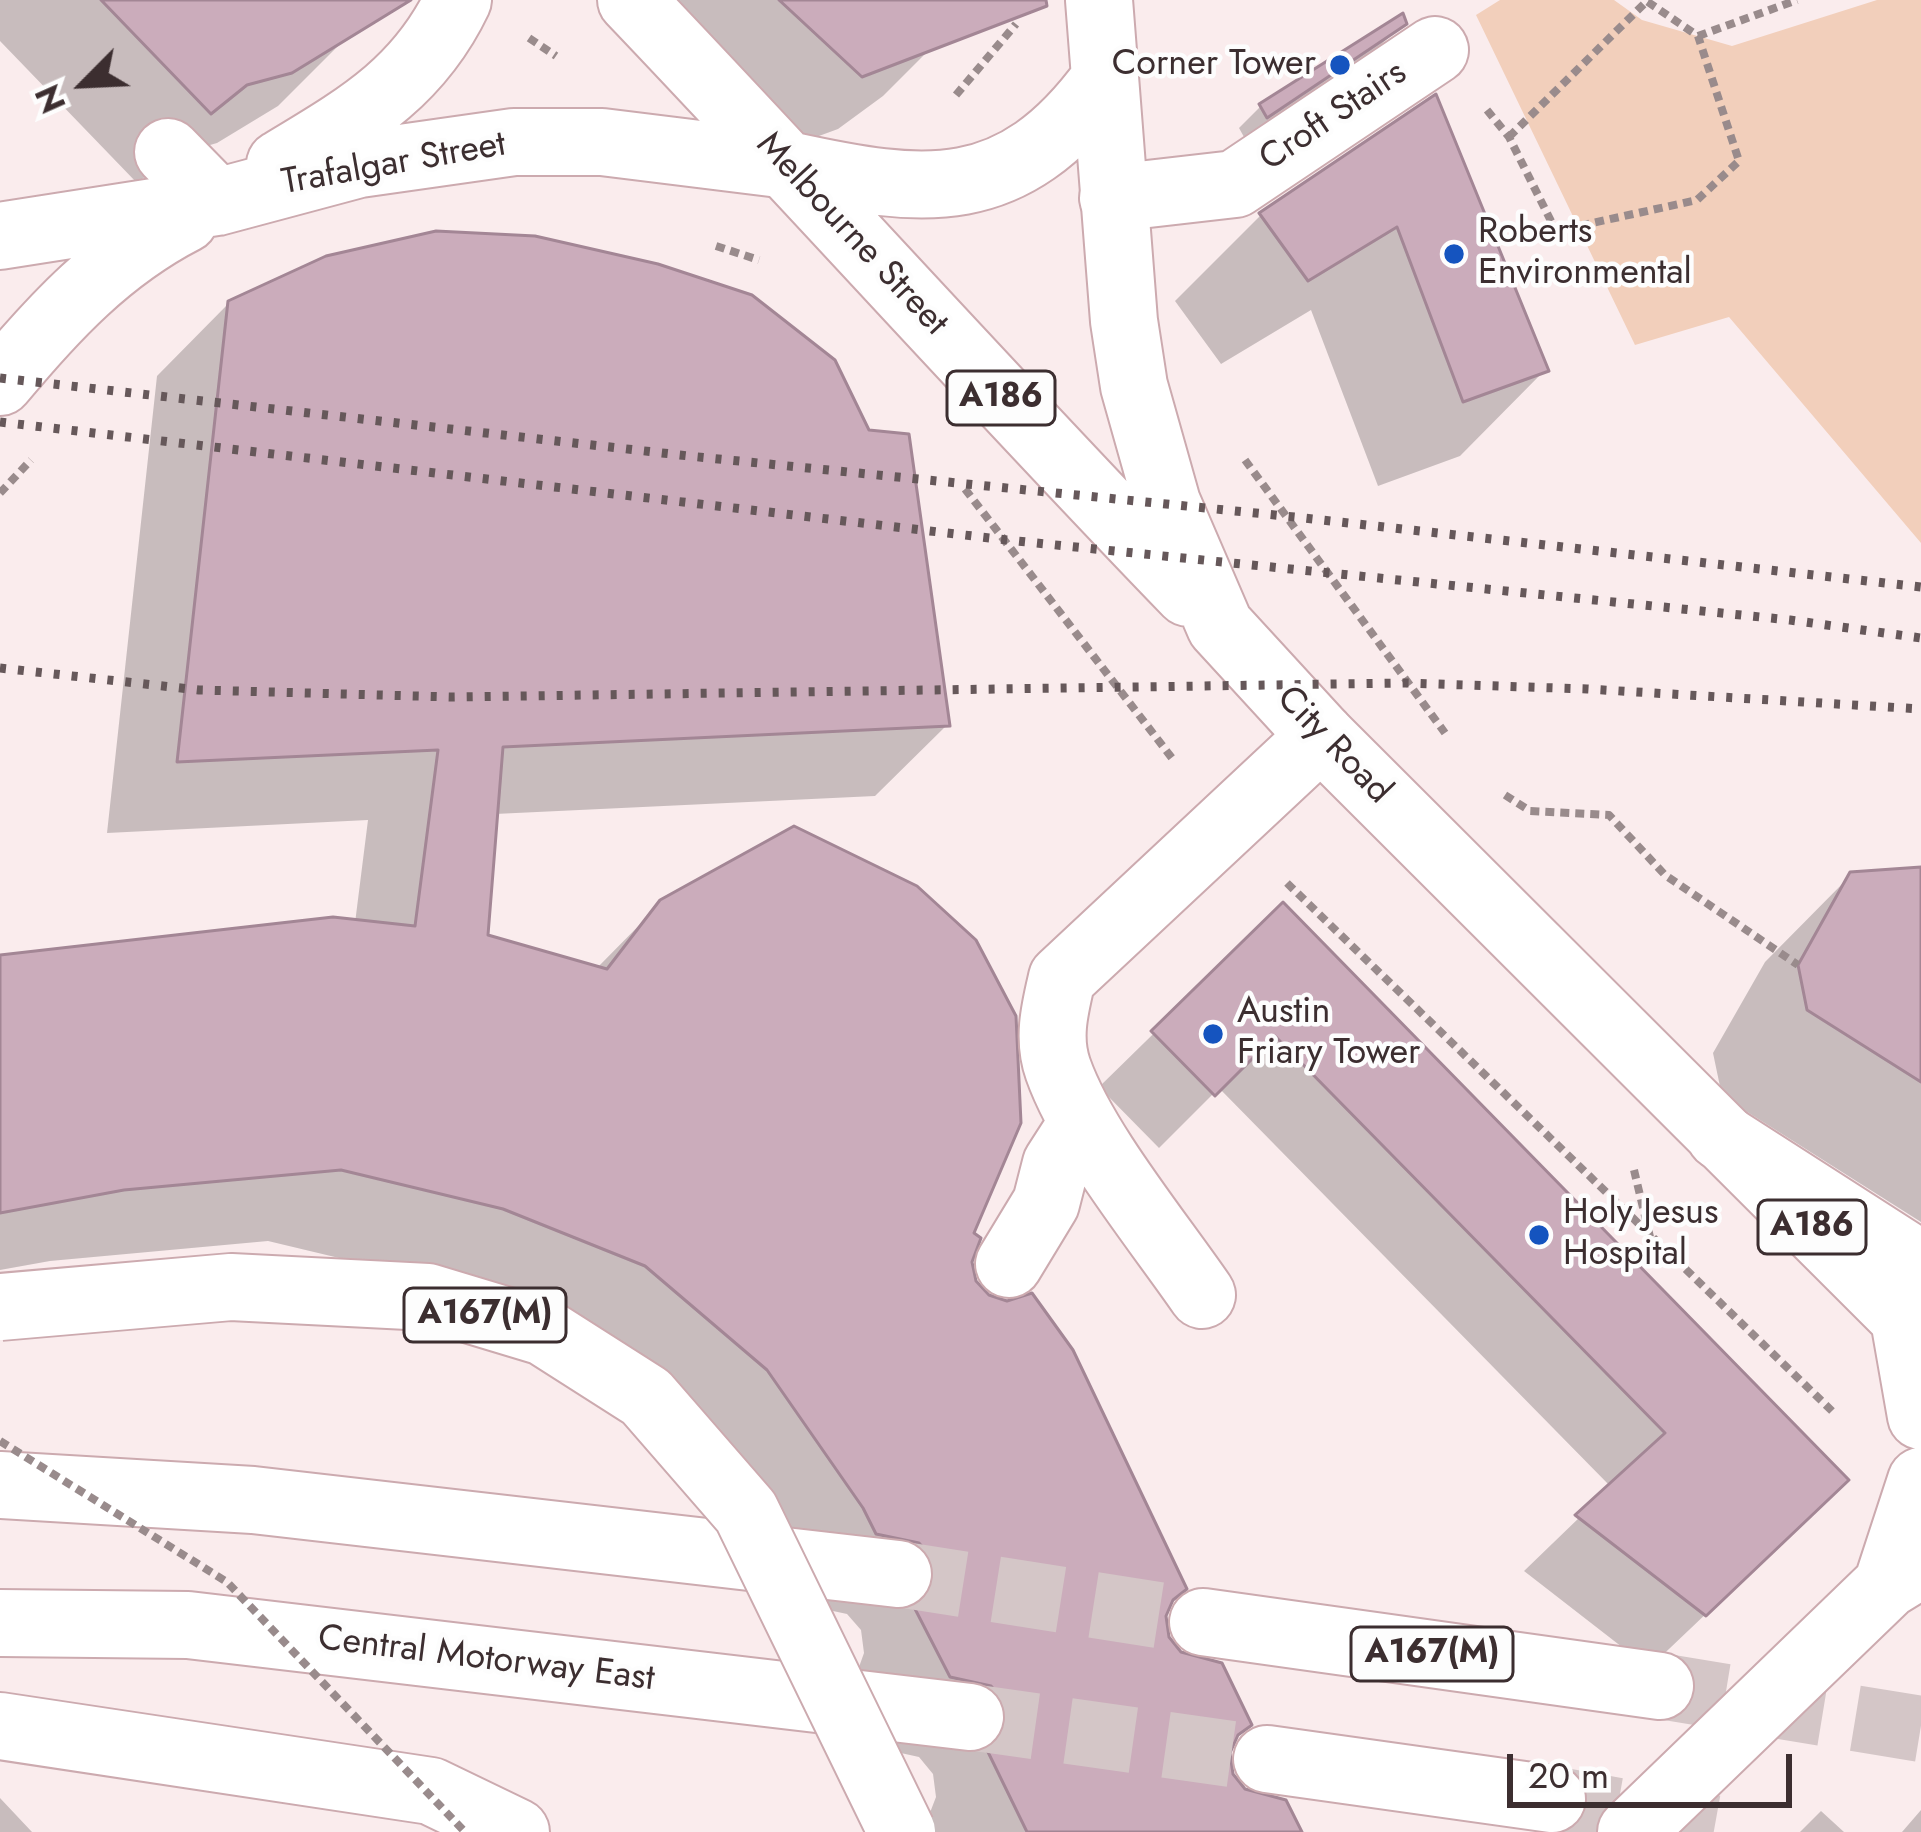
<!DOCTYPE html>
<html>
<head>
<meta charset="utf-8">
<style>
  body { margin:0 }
  #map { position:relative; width:1921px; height:1832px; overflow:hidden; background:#faeced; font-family:Jost,sans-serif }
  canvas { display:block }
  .north { position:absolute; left:24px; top:24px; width:120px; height:120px; -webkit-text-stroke:9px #fdfdfd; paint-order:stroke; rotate:246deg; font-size:33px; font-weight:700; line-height:48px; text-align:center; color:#3c2e30 }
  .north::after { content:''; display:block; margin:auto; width:42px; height:54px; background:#3c2e30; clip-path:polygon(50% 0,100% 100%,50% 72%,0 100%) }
  .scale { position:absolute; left:1507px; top:1754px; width:285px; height:54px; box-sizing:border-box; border:6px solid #3c2e30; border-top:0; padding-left:15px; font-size:36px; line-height:42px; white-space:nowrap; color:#3c2e30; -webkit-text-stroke:9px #fdfdfd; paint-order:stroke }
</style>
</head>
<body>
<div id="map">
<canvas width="1921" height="1832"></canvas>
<div class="north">N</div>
<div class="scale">20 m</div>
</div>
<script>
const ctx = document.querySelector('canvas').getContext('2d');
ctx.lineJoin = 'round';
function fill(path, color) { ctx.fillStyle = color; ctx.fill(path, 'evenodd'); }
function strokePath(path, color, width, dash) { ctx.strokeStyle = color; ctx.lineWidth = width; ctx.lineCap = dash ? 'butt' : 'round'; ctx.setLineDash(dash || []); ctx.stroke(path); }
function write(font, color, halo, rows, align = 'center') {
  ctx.font = font + ' Jost,sans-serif'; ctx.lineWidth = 9; ctx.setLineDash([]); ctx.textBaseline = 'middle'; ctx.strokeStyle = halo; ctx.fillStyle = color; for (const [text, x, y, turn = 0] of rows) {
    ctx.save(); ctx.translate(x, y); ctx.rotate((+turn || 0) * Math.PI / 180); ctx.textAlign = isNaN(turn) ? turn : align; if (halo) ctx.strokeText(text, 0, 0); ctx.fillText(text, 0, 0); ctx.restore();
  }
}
fill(new Path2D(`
  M 1500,0 L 1614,0 L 1642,20 L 1732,46 L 1877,0 L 1921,0 L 1921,543 L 1729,317 L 1635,345 L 1476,15 Z`), '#f2cfbb');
fill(new Path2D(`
  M 0,0 L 367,0 L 351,33 L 278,106 L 217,143 L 172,156 L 137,183 L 0,41 Z
  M 631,0 L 965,0 L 956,23 L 883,96 L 838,129 L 789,147 Z
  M 1403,23 L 1381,45 L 1244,137 L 1239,128 L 1261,106 Z
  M 1435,99 L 1545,370 L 1460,456 L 1378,486 L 1311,310 L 1221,364 L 1175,301 L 1260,216 Z
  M 229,303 L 947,725 L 875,796 L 495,814 L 485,937 L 596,969 L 662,902 L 971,1233 L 969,1262 L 973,1282 L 1168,1603 L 1163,1615 L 1166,1638 L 1233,1739 L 1227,1752 L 1230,1775 L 1243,1792 L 1298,1832 L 920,1832 L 917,1825 L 931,1810 L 936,1797 L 933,1774 L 919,1757 L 878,1748 L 844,1682 L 859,1667 L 864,1653 L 861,1630 L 847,1614 L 805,1605 L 573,1337 L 431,1280 L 268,1241 L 50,1261 L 0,1270 L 0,958 L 355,923 L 368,820 L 107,833 L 157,376 Z
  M 1921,870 L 1921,1222 L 1722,1096 L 1713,1053 L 1765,962 L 1851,875 Z
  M 1283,907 L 1791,1533 L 1649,1668 L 1524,1571 L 1611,1487 L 1219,1088 L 1159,1148 L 1099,1087 Z
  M 0,1798 L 32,1832 L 0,1832 Z
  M 1921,1810 L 1921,1832 L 1902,1832 Z
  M 1821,1811 L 1844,1832 L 1800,1832 Z`), '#0003');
const building = new Path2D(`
  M 101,0 L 411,0 L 292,73 L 247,85 L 211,114 Z
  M 779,0 L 1046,0 L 1047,6 L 862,77 Z
  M 1403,13 L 1407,24 L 1267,118 L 1259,104 Z
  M 1436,94 L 1549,371 L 1463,402 L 1397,227 L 1308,281 L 1259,213 Z
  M 436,231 L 535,236 L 658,264 L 752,295 L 835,360 L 869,430 L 909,434 L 950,726 L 503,747 L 488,935 L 607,969 L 660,900 L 794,826 L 917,886 L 976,940 L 1016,1016 L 1021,1123 L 974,1233 L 981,1238 L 972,1262 L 976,1281 L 989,1295 L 1007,1301 L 1032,1293 L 1073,1350 L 1187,1589 L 1173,1600 L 1166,1616 L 1169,1637 L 1181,1652 L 1222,1663 L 1252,1725 L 1238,1735 L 1230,1753 L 1233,1774 L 1245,1789 L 1286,1800 L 1302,1832 L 1027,1832 L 987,1750 L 1001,1738 L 1007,1723 L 1004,1701 L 991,1686 L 950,1677 L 914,1607 L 929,1595 L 935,1579 L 932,1558 L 919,1543 L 876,1534 L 863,1508 L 767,1370 L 645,1266 L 503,1209 L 341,1170 L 124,1190 L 0,1213 L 0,955 L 333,917 L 415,926 L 438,750 L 177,762 L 228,301 L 326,256 Z
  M 1921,867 L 1921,1082 L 1807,1010 L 1798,965 L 1850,872 Z
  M 1283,902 L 1849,1480 L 1706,1616 L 1575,1515 L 1665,1433 L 1275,1036 L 1215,1096 L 1151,1031 Z`);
fill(building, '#cbacbb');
strokePath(building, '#a38695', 3);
strokePath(new Path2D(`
  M 898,1574 L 1203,1622
  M 1660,1686 L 1921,1729
  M 970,1717 L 1267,1759
  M 1552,1799 L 1735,1832`), '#d4c6c7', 66, [66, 33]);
const minor = new Path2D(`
  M 168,152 L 217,202
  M 280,164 C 356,118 418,84 458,0
  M 1113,198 L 1235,184 L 1435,50
  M 0,236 L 217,202 L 359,164 L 514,142 L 602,142 L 788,165
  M 0,382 C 54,317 109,258 185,219
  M 1009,1264 L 1046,1203 L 1056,1164 L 1083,1122
  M 1202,1295 C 1158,1231 1083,1140 1058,1069 C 1047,1038 1055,1008 1062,978 L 1321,736`);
const major = new Path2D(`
  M 631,0 C 818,196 999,398 1188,593
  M 1099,0 L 1124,321 L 1134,386 L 1167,503 L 1220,626 L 1321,736 L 1921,1335
  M 788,165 C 925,195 1012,206 1104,80
  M 1904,1319 L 1921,1416
  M 1887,1585 L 1921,1481
  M 1631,1832 L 1887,1585 L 1921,1564`);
const highway = new Path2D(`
  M 1720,1136 L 1921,1265
  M 0,1485 L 253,1500 L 898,1574
  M 1203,1622 L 1660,1686
  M 0,1623 L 188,1625 L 970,1717
  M 0,1726 L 431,1791 L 516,1832
  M 1267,1759 L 1552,1799`);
strokePath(minor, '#ccaaaf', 70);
strokePath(major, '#ccaaaf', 70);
strokePath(highway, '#ccaaaf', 70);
strokePath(new Path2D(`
  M 1698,36 L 1797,0
  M 529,38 L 556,56
  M 956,95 L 1016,24
  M 1487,110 L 1509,137 L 1556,231 L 1697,200 L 1739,161 L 1698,36 L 1645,0
  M 1509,137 L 1648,0
  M 716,246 L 759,260
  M 1245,460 L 1445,733
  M 965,489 L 1175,762
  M 0,493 L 31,460
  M 1505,795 L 1530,811 L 1609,815 L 1665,875 L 1798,965
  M 1287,883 L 1832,1411
  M 1634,1170 L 1650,1237`), '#998b8c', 8, [9, 6]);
strokePath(minor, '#fff', 66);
strokePath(major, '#fff', 66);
strokePath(highway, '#fff', 66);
strokePath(new Path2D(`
  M 0,378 L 689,456 L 1295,517 L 1921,587
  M 0,422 L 1007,540 L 1790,620 L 1921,638
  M 0,668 L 199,690 L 453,697 L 1406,683 L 1587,689 L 1921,709`), '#66585a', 9, [6, 12]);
const highwayBridge = new Path2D(`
  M 0,1307 L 231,1287 L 428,1297 L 544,1332 L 646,1397 L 746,1512 L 902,1832`);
strokePath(highwayBridge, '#ccaaaf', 70, []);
strokePath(new Path2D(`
  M 0,1441 L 227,1582 L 465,1832`), '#998b8c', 8, [9, 6]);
strokePath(highwayBridge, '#fff', 66);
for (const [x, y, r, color] of [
  [1340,65,12,"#1554bf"],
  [1454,254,12,"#1554bf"],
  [1213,1034,12,"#1554bf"],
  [1539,1235,12,"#1554bf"]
]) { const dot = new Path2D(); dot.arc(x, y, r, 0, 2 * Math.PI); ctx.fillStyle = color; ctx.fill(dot); strokePath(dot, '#fdfdfd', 4.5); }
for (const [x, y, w] of [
  [1001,398,108],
  [1812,1227,108],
  [485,1315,162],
  [1432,1654,162]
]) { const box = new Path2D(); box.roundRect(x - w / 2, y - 27, w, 54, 9); ctx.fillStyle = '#fdfdfd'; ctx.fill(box); strokePath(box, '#3c2e30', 3); }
write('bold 33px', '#3c2e30', null, [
  ["A186",1001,398],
  ["A186",1812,1227],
  ["A167(M)",485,1315],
  ["A167(M)",1432,1654]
]);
write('36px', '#3c2e30', '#fdfdfd', [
  ["Corner Tower",1316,65,"right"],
  ["Roberts",1478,233],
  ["Environmental",1478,274],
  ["Austin",1237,1013],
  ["Friary Tower",1237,1054],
  ["Holy Jesus",1563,1214],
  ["Hospital",1563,1255]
], 'left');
write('36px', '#3c2e30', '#fdfdfd', [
  ["Croft Stairs",1334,117,-34],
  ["Trafalgar Street",394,165,-10],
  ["Melbourne Street",851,235,47],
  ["City Road",1333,746,46],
  ["Central Motorway East",486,1660,7]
]);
</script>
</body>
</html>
